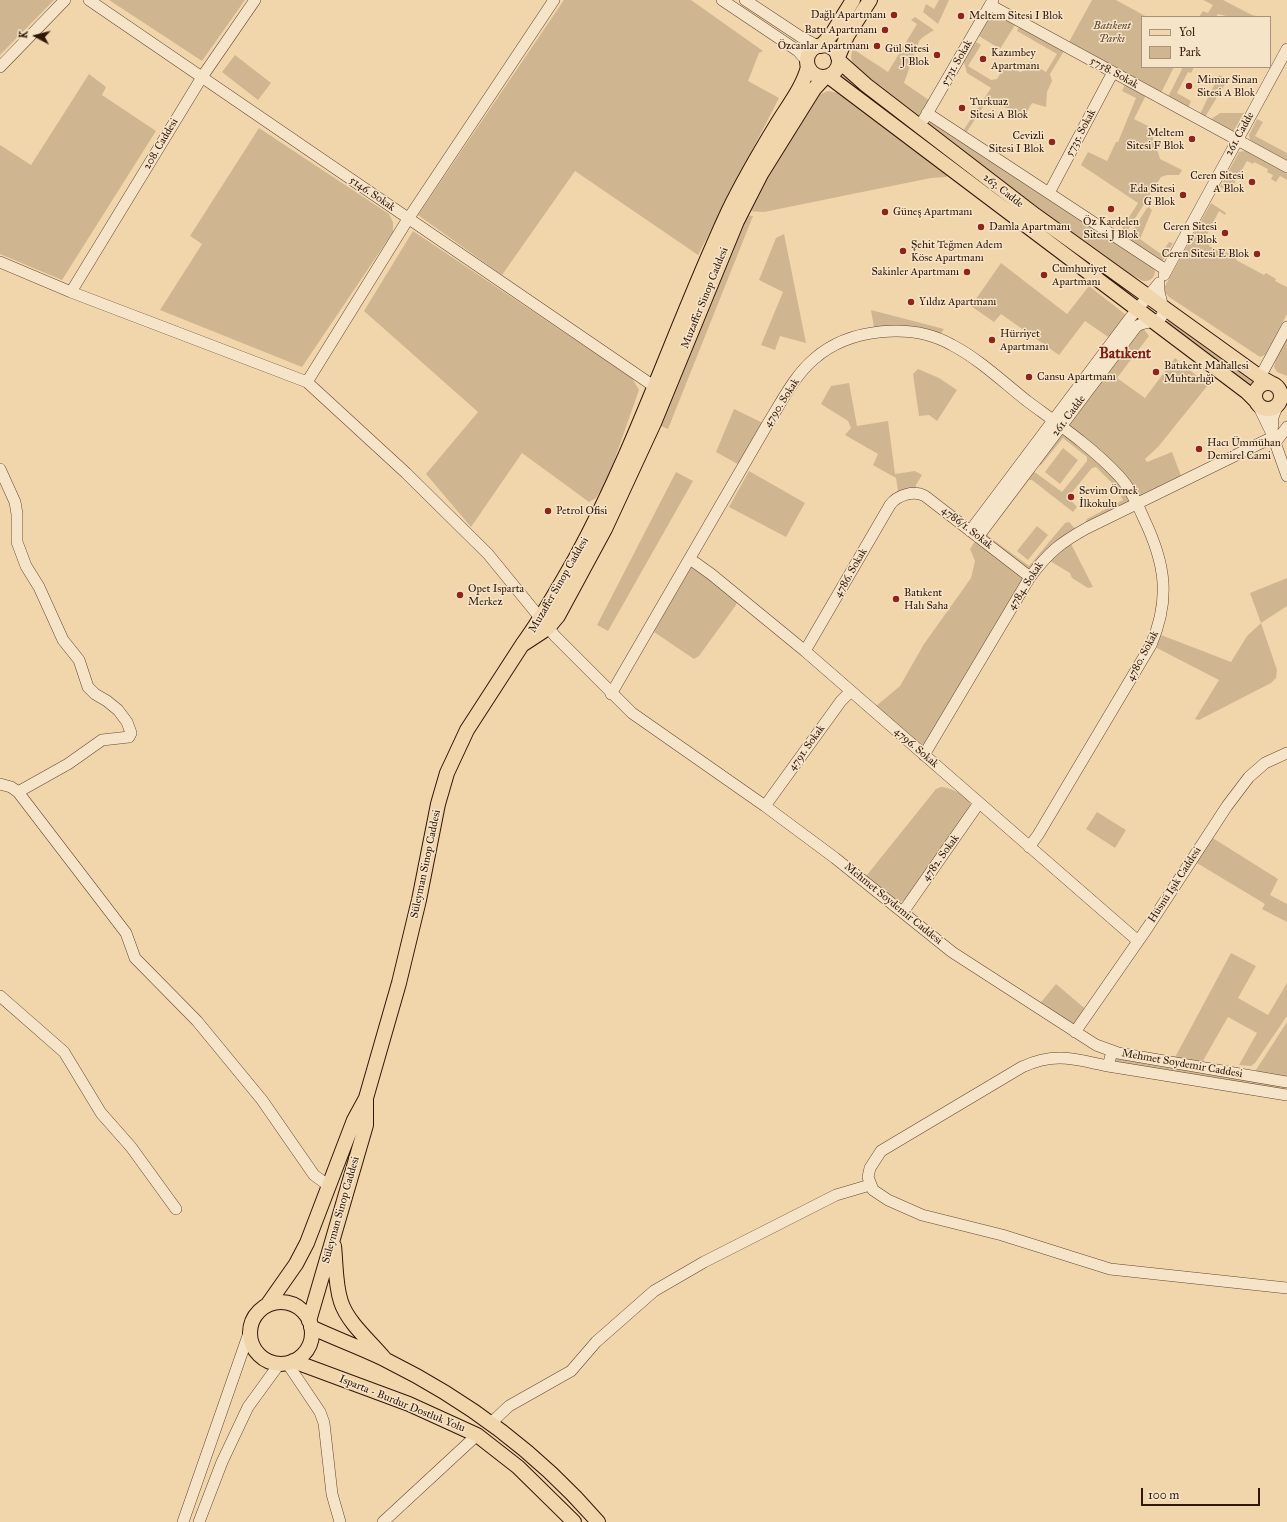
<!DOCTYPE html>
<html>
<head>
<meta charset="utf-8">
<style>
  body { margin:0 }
  #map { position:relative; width:1287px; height:1522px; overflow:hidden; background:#f1d6ac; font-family:"IM FELL Great Primer",serif }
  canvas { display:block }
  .legend { position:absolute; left:1141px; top:16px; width:130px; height:52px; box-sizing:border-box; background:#f6e4c9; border:1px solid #a7927c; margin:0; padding:5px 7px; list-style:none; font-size:12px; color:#311708 }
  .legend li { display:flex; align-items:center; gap:8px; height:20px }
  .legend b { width:20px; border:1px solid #a7927c }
  .north { position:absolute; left:16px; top:16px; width:40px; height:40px; -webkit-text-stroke:3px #f6e4c9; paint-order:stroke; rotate:277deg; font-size:11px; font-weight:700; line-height:16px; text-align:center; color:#311708 }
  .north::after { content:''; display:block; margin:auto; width:14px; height:18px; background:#311708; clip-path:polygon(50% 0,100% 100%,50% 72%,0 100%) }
  .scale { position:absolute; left:1141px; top:1488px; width:119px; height:18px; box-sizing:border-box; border:2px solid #311708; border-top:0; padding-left:5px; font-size:12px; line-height:14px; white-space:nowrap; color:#311708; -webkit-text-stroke:3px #f6e4c9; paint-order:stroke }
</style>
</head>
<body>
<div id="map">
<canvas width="1287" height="1522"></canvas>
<ul class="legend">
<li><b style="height:5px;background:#f1d6ac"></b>Yol</li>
<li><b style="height:11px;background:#d0b690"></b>Park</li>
</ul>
<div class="north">K</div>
<div class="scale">100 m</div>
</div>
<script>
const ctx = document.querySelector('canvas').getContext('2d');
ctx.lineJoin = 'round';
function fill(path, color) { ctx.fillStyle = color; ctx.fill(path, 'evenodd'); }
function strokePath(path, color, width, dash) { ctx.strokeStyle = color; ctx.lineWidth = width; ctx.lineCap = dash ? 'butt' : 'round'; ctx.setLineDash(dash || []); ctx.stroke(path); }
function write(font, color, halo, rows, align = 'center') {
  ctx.font = font + ' "IM FELL Great Primer",serif'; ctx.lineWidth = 3; ctx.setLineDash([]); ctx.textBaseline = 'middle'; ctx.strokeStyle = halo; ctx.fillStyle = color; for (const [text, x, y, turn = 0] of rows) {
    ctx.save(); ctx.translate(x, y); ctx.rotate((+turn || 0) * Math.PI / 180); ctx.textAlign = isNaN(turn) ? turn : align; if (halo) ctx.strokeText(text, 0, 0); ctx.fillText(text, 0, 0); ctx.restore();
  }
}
fill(new Path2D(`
  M 0,0 L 54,0 L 0,55 Z
  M 109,0 L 245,0 L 202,61 Z
  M 564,0 L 691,0 L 763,51 L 759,53 L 748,81 L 779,98 L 698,255 L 575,171 L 502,275 L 418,215 Z
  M 939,0 L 949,0 L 938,24 L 923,12 L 926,4 L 934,9 Z
  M 1092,0 L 1116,0 L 1147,17 L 1142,17 L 1142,67 L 1174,67 L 1161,93 L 1069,42 Z
  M 1203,0 L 1223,0 L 1252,15 L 1260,17 L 1230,17 L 1218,14 L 1216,17 L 1199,17 L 1203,11 L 1208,13 L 1213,5 Z
  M 993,12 L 1015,25 L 1000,49 L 979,36 Z
  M 915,17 L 934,30 L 923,37 L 919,41 L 904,83 L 929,100 L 920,115 L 917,117 C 905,108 856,73 852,62 C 850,56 852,51 854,46 L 856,51 L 888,72 L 917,24 L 911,20 Z
  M 1019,27 L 1064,51 L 1050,74 L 1052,81 L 1047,92 L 1046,107 L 1032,103 L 1023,118 L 989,98 L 966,133 L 963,131 L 991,88 L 967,73 L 964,62 L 976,42 L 981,45 L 968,66 L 991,80 L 997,79 L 1006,64 L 1020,72 L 1025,70 L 1030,62 L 1046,72 L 1057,54 L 1017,31 Z
  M 235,55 L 271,83 L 258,100 L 222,72 Z
  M 1183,67 L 1194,67 L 1191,73 L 1188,72 L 1177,93 L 1191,101 L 1188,108 L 1168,97 Z
  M 845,72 L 973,175 L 972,177 L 840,80 Z
  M 89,74 L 106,87 L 102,95 L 156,131 L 62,280 L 0,254 L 0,145 L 31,165 Z
  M 1219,75 L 1228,79 L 1205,117 L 1200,114 Z
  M 1125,84 L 1146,95 L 1134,119 L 1152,128 C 1150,138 1158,149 1160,159 L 1182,170 L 1179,175 L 1167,175 L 1161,177 L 1124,236 L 1119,233 L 1138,203 L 1081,165 L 1088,152 L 1107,161 L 1116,142 L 1118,142 L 1136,98 L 1122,91 Z
  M 828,91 L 843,94 L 949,173 L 946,177 L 931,178 L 764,212 L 747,211 L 816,96 Z
  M 1220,113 L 1244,113 L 1233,132 L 1210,120 Z
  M 1257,119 L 1263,122 L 1255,136 L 1287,153 L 1287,161 L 1250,140 L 1249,135 Z
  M 929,120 L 1153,268 L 1155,271 C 1155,278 1149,282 1143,281 L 1107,262 L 926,126 Z
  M 259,128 L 389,214 L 393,222 L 393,232 L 302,367 L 160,310 L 202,244 L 190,236 Z
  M 1245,151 L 1287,174 L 1287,180 L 1280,176 L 1276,182 L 1271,179 L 1273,175 L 1267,172 L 1268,169 L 1254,162 L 1253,164 L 1247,161 L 1231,189 L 1237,193 L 1236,194 L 1220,187 L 1239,152 Z
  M 1211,203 L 1226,213 L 1225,215 L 1219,211 L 1204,240 L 1210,243 L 1209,246 L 1222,253 L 1224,251 L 1230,254 L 1232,250 L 1239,254 L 1236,260 L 1264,275 L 1266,273 L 1276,279 L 1275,281 L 1287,287 L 1287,314 L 1265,355 L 1260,357 L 1169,297 L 1164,291 L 1165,286 Z
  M 1149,207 L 1152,210 L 1140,239 L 1161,254 L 1169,242 L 1173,243 L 1162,262 L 1127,239 L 1147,208 Z
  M 740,214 L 753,216 L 668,429 L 654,423 Z
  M 413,231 L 632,378 L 639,390 L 608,478 L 596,498 L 589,502 L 522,453 L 471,527 L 426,474 L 478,412 L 364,311 Z
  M 784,234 L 806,343 L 780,336 L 775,350 L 761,345 L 783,292 L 759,280 L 776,238 Z
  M 1001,263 L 1067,314 L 1089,286 L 1130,318 L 1114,341 L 1085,321 L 1059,355 L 1001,314 L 994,322 L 971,306 Z
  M 871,310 L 944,329 L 938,338 L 875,333 Z
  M 1170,317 L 1256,382 L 1254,388 L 1252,389 L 1164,326 Z
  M 1142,327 L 1149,336 L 1117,378 L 1145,398 L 1175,358 L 1208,385 L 1158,447 L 1145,459 L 1147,462 L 1172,452 L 1183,481 L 1085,523 L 1087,519 L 1123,500 L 1116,487 L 1096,467 L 1092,468 L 1068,497 L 1077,507 L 1073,512 L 1032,480 L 1029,480 L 988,534 L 988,536 L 1029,566 L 1065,523 L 1069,522 L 1079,533 L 1068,538 L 1093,587 L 1088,588 L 1072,578 L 1070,573 L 1045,558 L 1030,577 L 978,537 L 1029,468 L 1062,492 L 1087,461 L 1087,457 L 1063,438 L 1041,465 L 1037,466 Z
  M 1287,339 L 1287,376 L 1277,372 L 1274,367 L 1276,360 Z
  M 918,369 L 939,378 L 957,390 L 937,421 L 929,415 L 919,416 L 913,374 Z
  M 849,383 L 857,426 L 888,421 L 895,474 L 915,471 L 922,475 L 916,485 L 916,493 L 899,497 L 896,478 L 873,465 L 878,454 L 845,435 L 851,428 L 848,421 L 821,404 L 831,386 Z
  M 734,409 L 767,425 L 743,467 L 716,452 Z
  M 1063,448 L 1078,460 L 1060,484 L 1045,472 Z
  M 749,471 L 805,503 L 786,537 L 729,507 Z
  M 676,472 L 693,481 L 608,631 L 597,625 Z
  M 1037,526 L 1048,535 L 1028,560 L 1017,551 Z
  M 976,540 L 1023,579 L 924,747 L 875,707 L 900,686 L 924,644 L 971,578 L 975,561 L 970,549 Z
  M 693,566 L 737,601 L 736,605 L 699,656 L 694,659 L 654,632 L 690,567 Z
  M 1287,578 L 1287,606 L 1261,623 L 1277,670 L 1276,678 L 1271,683 L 1199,720 L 1195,719 L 1219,680 L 1151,645 L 1156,633 L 1231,662 L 1247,636 L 1261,623 L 1250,593 Z
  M 941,787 C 950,787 971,797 971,807 L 905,900 L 900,902 L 867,878 L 867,875 L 936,789 Z
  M 1097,812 L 1126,830 L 1115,848 L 1086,829 Z
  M 1208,835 L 1278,879 L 1270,895 L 1287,904 L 1287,922 L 1262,909 L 1265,904 L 1192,860 Z
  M 1231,953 L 1256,966 L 1238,998 L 1268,1015 L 1287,983 L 1287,1016 L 1255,1063 L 1251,1066 L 1239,1065 L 1257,1033 L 1228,1017 L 1204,1059 L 1201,1068 L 1254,1073 L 1287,1022 L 1287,1095 L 1108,1066 L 1112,1052 L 1172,1063 Z
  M 1056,984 L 1089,1012 L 1075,1032 L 1037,1007 Z`), '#d0b690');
const minor = new Path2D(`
  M 89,0 L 655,387
  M 722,0 L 798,51 L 807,61
  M 745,0 L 801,37 L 818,46
  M 990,5 L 1287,167
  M 0,67 L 65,0
  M 927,113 L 1166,270
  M 924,119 L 993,0
  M 1049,193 L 1113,72
  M 0,262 L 71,292 L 307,382 L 406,473 L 488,554 L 555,636 L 632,713 L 765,806 L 835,858 L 952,952 L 1096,1045 L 1118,1053 L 1287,1082
  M 1164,275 L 1287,49
  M 71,292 L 202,77 L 255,0
  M 1260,377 L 1287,327
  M 307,382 L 408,219 L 554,0
  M 1258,405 L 1272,434 L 1273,417 L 1277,407
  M 1272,434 L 1287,476
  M 1275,443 L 1287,427
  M 0,469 L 15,502 L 17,514 L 17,542 L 26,566 L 39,587 L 63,640 L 79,660 L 88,687 L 95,694 L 107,701 L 118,710 L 127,722 L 131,733 L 129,737 L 102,740 L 68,764 L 18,792
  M 970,531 L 1130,318 L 1159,283 C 1157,295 1164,303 1163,312 C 1162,325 1143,320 1136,327 L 978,537
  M 690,559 L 711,574 L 805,651 L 1138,941
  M 805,651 L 890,505 C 897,495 914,490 925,496 L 1030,577
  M 611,694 L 767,425 C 781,403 794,376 814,359 C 849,328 912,322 952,345 C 979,359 1003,382 1027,401 C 1058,424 1092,447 1119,476 C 1130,488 1137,503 1144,519 C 1165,563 1171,598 1151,645 L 1038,835 L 1029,847
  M 924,755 L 1030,577 C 1049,552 1060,543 1087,528 L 1273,437
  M 0,784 L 11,787 L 18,792 L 126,933 L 135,958 L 197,1021 L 262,1100 L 314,1175 L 329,1186
  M 765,806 L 841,701 L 851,691
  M 903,912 L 979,803
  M 0,996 L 64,1052 L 101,1113 L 131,1147 L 176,1209
  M 1075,1032 L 1148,927 L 1227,806 L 1249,777 L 1265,763 L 1287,753
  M 1112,1052 L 1108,1066 C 1073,1059 1056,1052 1022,1067 L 881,1151 L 870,1168 L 868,1177 L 873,1190 L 888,1200 L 922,1215 L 1002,1235 L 1110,1269 L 1287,1288
  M 1108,1066 L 1287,1095
  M 287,1363 L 320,1412 L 324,1423 L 332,1494 L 340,1522
  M 491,1423 L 509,1406 L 571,1371 L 596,1342 L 654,1291 L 704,1262 L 836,1195 L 870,1185
  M 183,1522 L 250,1330
  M 199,1522 L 222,1462 L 248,1407 L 280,1363
  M 383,1522 L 477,1435`);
const major = new Path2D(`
  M807 61a16 16 0 1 1 32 0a16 16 0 1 1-32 0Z
  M 821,46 L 832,34 L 853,0
  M 838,57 L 847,36 L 870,0
  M 839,61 L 866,85 L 1035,215 L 1260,377 L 1271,383
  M 808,67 C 803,87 788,106 777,124 C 760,152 743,181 728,212 C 675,326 636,448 575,559 C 558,589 542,618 522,645 L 548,628 L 558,616 L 605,529 L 654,423 L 737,221 L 761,174 L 814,89 L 825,77
  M 828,76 L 1247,392 L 1256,401
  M1255 396a13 13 0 1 1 26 0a13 13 0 1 1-26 0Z
  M 334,1246 C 336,1264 335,1284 341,1302 C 348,1323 370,1341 384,1358
  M250 1333a31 31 0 1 1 62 0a31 31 0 1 1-62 0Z
  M 268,1304 L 296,1264 L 307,1243 L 354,1120 L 366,1098 L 399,983 L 419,900 L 438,804 L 447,773 L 467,730 L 522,645
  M 309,1321 L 366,1125 L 366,1099
  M 311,1327 C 336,1339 362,1348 386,1360 C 467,1400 539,1454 598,1522
  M 293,1361 L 409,1404 L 477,1435 L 518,1467 L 574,1522`);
strokePath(minor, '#614731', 12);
strokePath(major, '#311708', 16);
strokePath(minor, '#f6e4c9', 11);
strokePath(major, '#f1d6ac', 14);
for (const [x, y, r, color] of [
  [894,15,4,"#8f2418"],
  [961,16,4,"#8f2418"],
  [885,30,4,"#8f2418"],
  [877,46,4,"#8f2418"],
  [937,55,4,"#8f2418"],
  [983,59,4,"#8f2418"],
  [1189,86,4,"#8f2418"],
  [962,108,4,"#8f2418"],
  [1192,139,4,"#8f2418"],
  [1052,142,4,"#8f2418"],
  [1252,182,4,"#8f2418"],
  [1183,195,4,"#8f2418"],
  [1111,209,4,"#8f2418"],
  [885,212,4,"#8f2418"],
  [981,227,4,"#8f2418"],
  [1225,233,4,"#8f2418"],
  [903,251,4,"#8f2418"],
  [1257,254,4,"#8f2418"],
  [967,272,4,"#8f2418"],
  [1044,275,4,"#8f2418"],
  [911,302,4,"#8f2418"],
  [992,340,4,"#8f2418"],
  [1156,372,4,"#8f2418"],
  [1029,377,4,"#8f2418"],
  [1199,449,4,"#8f2418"],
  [1071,497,4,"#8f2418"],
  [548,511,4,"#8f2418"],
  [460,595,4,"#8f2418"],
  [896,599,4,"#8f2418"]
]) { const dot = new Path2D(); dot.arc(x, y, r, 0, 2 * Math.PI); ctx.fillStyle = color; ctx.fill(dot); strokePath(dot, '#f6e4c9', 1.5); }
write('11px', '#311708', '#f6e4c9', [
  ["Dağlı Apartmanı",886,15,"right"],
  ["Meltem Sitesi I Blok",969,16],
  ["Batu Apartmanı",877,30,"right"],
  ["Özcanlar Apartmanı",869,46,"right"],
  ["Gül Sitesi",929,49,"right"],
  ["J Blok",929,62,"right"],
  ["Kazımbey",991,53],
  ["Apartmanı",991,66],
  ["Mimar Sinan",1197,80],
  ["Sitesi A Blok",1197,93],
  ["Turkuaz",970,102],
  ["Sitesi A Blok",970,115],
  ["Meltem",1184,133,"right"],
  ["Sitesi F Blok",1184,146,"right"],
  ["Cevizli",1044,136,"right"],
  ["Sitesi I Blok",1044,149,"right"],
  ["Ceren Sitesi",1244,176,"right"],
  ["A Blok",1244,189,"right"],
  ["Eda Sitesi",1175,189,"right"],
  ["G Blok",1175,202,"right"],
  ["Güneş Apartmanı",893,212],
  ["Öz Kardelen",1111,222,"center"],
  ["Sitesi J Blok",1111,235,"center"],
  ["Damla Apartmanı",989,227],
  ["Ceren Sitesi",1217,227,"right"],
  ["F Blok",1217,240,"right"],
  ["Şehit Teğmen Adem",911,245],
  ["Köse Apartmanı",911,258],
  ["Ceren Sitesi E Blok",1249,254,"right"],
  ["Cumhuriyet",1052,269],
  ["Apartmanı",1052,282],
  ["Sakinler Apartmanı",959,272,"right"],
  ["Yıldız Apartmanı",919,302],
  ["Hürriyet",1000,334],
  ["Apartmanı",1000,347],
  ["Batıkent Mahallesi",1164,366],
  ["Muhtarlığı",1164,379],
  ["Cansu Apartmanı",1037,377],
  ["Hacı Ümmühan",1207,443],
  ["Demirel Cami",1207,456],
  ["Sevim Örnek",1079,491],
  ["İlkokulu",1079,504],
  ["Petrol Ofisi",556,511],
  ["Opet Isparta",468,589],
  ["Merkez",468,602],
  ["Batıkent",904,593],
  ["Halı Saha",904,606]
], 'left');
write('italic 11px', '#614731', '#f6e4c9', [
  ["Batıkent",1112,26],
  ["Parkı",1112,39]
]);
write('11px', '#311708', '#f6e4c9', [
  ["5731. Sokak",957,63,-60],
  ["5758. Sokak",1114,73,29],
  ["5735. Sokak",1081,133,-62],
  ["261. Cadde",1240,134,-61],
  ["208. Caddesi",161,144,-59],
  ["263. Cadde",1003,191,38],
  ["5146. Sokak",372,194,34],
  ["Muzaffer Sinop Caddesi",705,298,-68],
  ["4790. Sokak",782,403,-57],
  ["261. Cadde",1069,416,-53],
  ["4786/1. Sokak",967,528,38],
  ["4786. Sokak",851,573,-60],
  ["Muzaffer Sinop Caddesi",559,585,-60],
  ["4784. Sokak",1026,586,-57],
  ["4780. Sokak",1143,656,-62],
  ["4791. Sokak",807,748,-54],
  ["4796. Sokak",916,748,41],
  ["4782. Sokak",941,858,-54],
  ["Süleyman Sinop Caddesi",426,864,-78],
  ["Hüsnü Işık Caddesi",1175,885,-57],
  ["Mehmet Soydemir Caddesi",893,904,39],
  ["Mehmet Soydemir Caddesi",1182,1064,10],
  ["Süleyman Sinop Caddesi",341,1210,-74],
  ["Isparta - Burdur Dostluk Yolu",402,1404,22]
]);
write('bold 15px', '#7a1f14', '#f6e4c9', [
  ["Batıkent",1125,354]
]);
</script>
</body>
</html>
